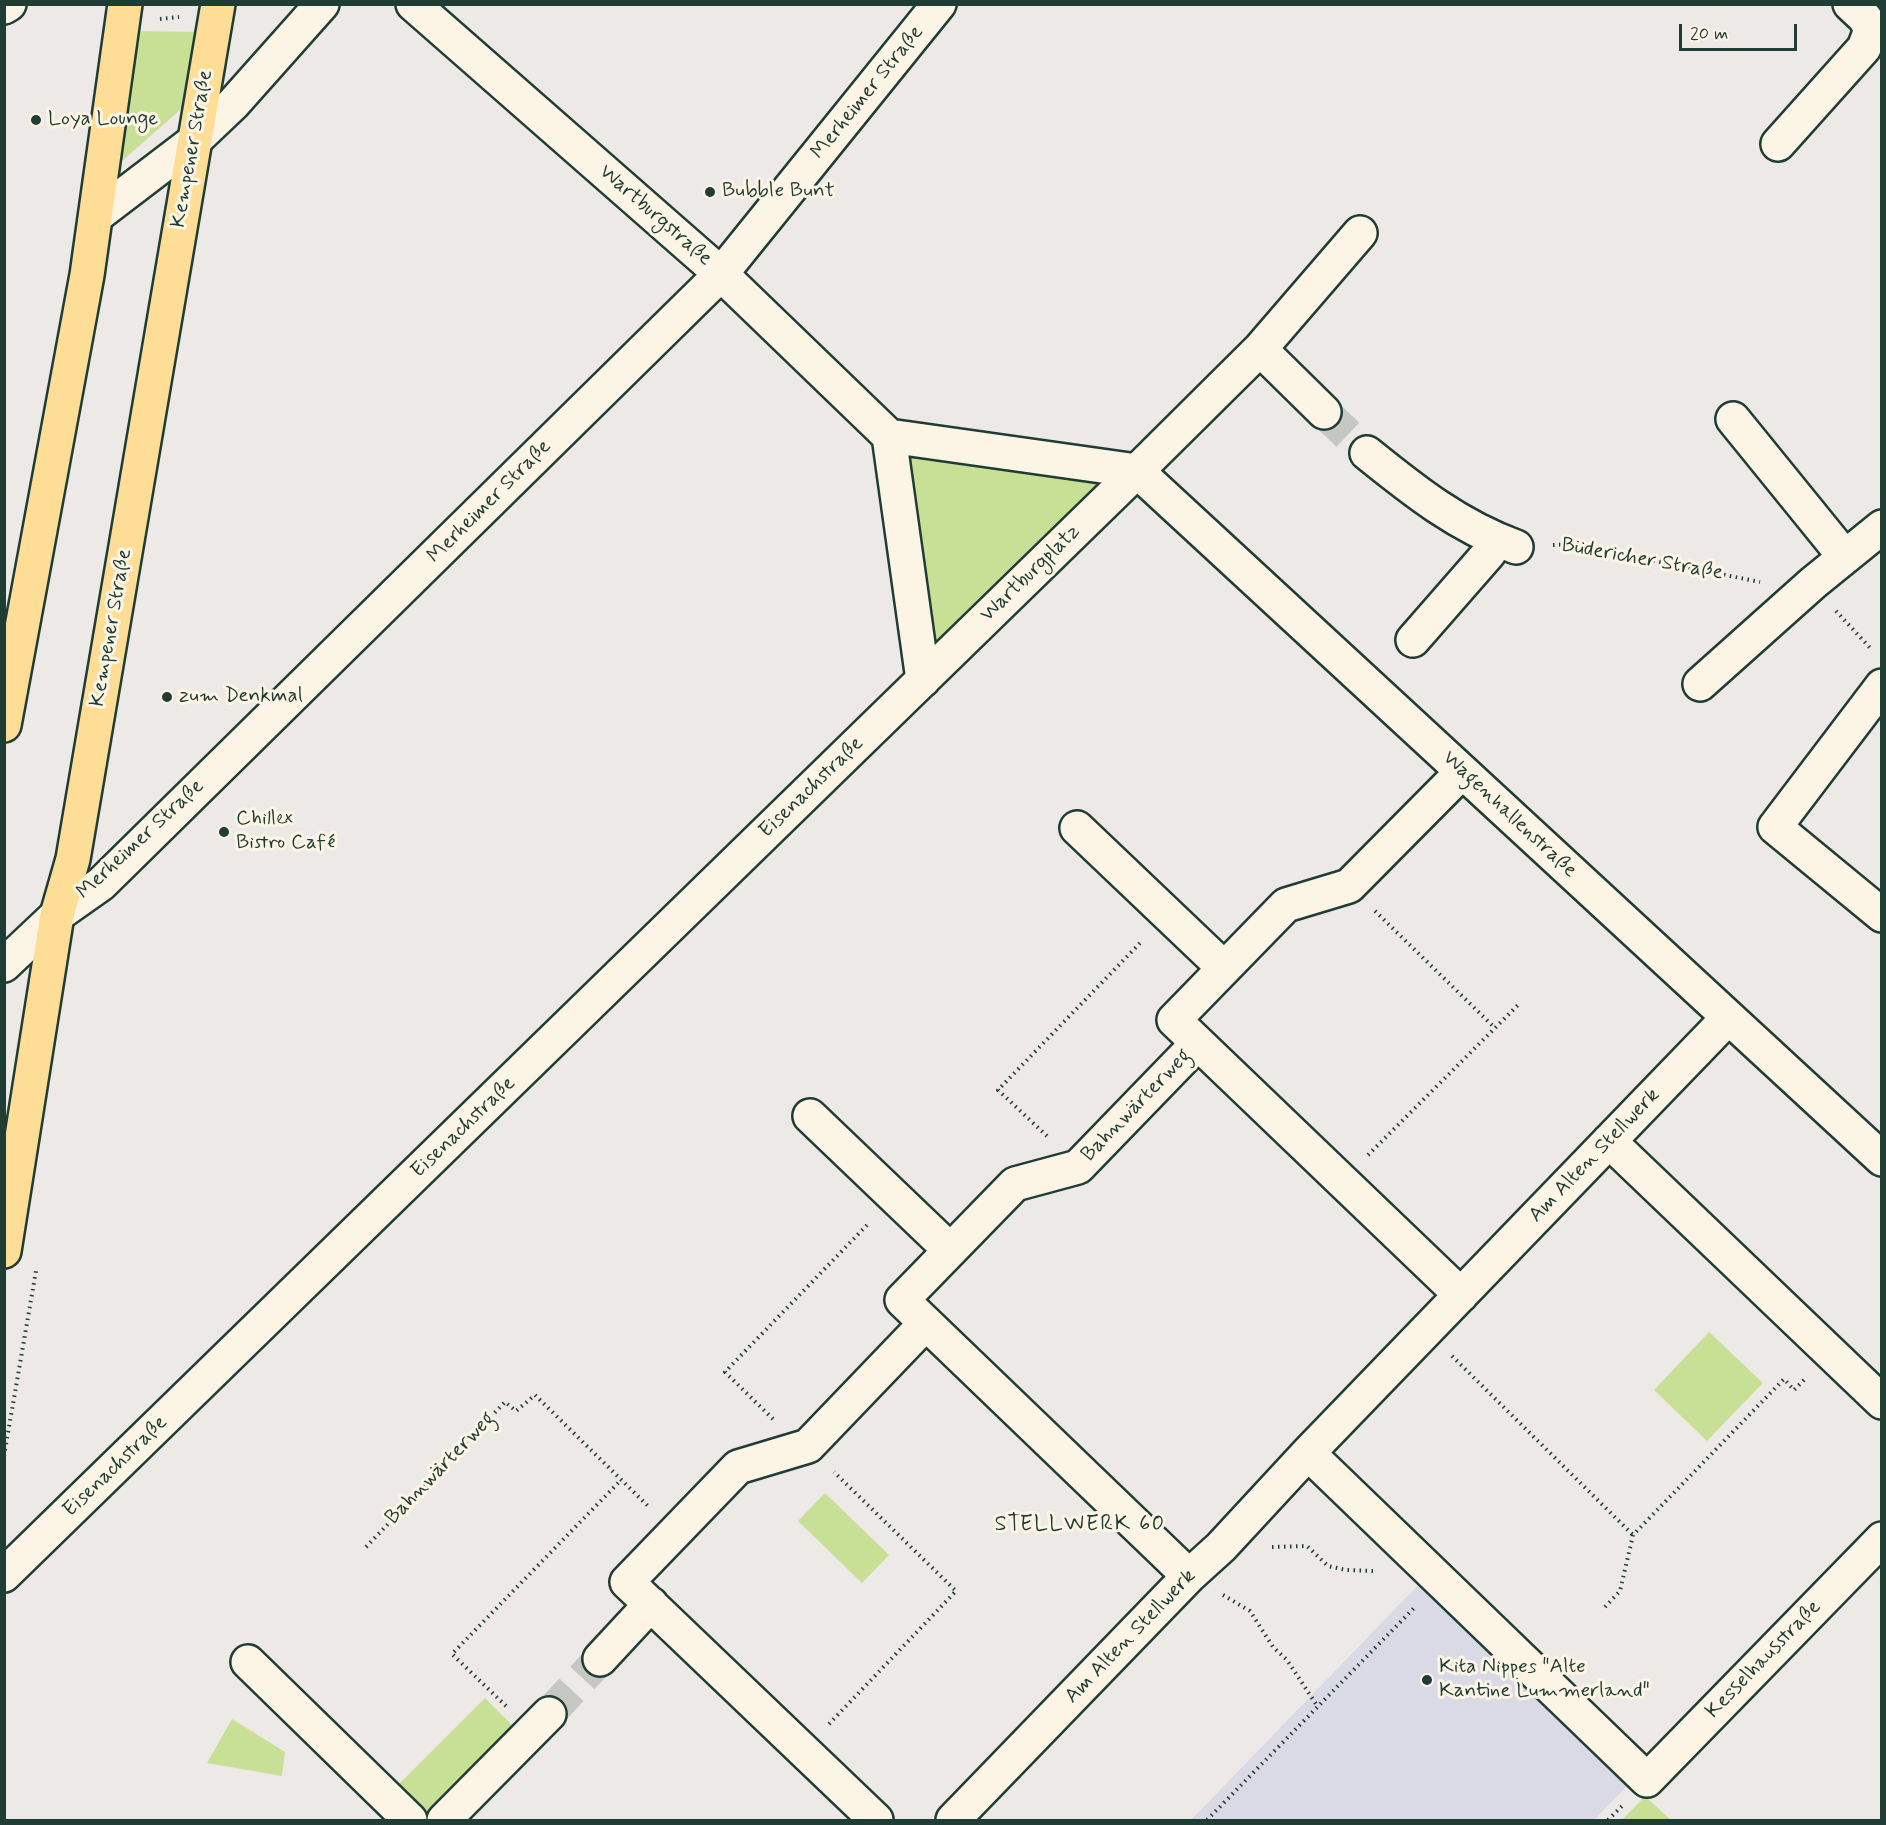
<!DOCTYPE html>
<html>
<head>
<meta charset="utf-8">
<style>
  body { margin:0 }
  #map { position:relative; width:1886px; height:1825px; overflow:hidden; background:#ede9e6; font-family:Mynerve,sans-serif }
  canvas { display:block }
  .frame { position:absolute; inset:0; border:6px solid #1f3d34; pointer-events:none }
  .scale { position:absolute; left:1679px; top:24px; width:118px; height:27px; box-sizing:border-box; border:3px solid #1f3d34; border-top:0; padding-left:8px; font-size:18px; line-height:21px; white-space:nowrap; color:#1f3d34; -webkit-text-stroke:4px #fcf5e5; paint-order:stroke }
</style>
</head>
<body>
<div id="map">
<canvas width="1886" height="1825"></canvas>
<div class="frame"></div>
<div class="scale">20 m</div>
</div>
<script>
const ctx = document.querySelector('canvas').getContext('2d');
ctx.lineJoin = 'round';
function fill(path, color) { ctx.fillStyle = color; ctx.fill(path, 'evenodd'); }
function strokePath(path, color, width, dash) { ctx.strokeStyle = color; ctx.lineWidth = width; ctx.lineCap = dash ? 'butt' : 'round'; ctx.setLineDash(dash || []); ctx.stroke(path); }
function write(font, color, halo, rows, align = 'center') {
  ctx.font = font + ' Mynerve,sans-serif'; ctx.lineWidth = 6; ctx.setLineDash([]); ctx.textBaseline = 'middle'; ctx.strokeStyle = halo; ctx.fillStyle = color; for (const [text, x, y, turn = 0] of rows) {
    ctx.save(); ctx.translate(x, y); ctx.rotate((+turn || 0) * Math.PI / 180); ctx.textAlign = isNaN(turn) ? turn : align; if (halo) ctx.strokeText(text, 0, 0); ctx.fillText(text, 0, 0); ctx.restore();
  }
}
fill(new Path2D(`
  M 1424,1579 L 1632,1781 L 1594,1820 L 1191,1820 Z`), '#dadae7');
fill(new Path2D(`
  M 137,31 L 199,32 L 188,103 L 114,168 Z
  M 908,453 L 1101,485 L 933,650 Z
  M 1709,1332 L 1763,1383 L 1707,1441 L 1654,1390 Z
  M 825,1493 L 889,1555 L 862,1583 L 798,1521 Z
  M 485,1698 L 514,1727 L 422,1820 L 391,1792 Z
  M 232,1719 L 285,1752 L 282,1776 L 207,1763 Z
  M 1645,1796 L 1671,1820 L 1622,1820 Z`), '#c8e096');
strokePath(new Path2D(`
  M 1324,412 L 1367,453
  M 549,1714 L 600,1659`), '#c4c7c2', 33, [33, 16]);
const minor = new Path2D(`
  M 413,4 L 721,274 L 889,436
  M 4,7 L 9,4
  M 1778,144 L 1864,48 L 1871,30 L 1865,18 L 1850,4
  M 96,216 L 193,142 L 233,104 L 322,4
  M 1260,349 L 1324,412
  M 1733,419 L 1845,557
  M 889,436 L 1137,471
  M 889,436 L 923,680
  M 1367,453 C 1414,491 1458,526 1516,547
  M 1137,471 L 1882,1159
  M 1413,640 L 1489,553 L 1496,540
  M 1700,684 L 1813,583 L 1882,527
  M 1882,686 L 1775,827 L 1882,915
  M 1077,828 L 1224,968
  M 4,965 L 57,915 L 101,884 L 721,274 L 939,4
  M 1198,1043 L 1461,1295
  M 810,1116 L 950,1250
  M 1609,1141 L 1882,1402
  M 1308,1453 L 1647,1780 L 1882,1539
  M 4,1575 L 1137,471 L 1260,349 L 1360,233
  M 1189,1576 L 902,1300 L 1015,1184 L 1078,1167 L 1198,1043 L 1174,1020 L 1286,905 L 1349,886 L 1462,772
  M 600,1659 L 651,1604
  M 248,1662 L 410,1820
  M 444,1820 L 549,1714
  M 876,1820 L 627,1582 L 738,1467 L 808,1446 L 926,1323
  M 953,1820 L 1189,1576 L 1221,1547 L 1308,1453 L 1728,1018`);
const major = new Path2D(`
  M 4,725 L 87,275 L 125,4
  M 4,1251 L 57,915 L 73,859 L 218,4`);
strokePath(minor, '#1f3d34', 38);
strokePath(major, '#1f3d34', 38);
strokePath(new Path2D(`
  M 160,19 L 179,17
  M 1553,545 L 1571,544 L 1760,582
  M 1836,611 L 1872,650
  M 1375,911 L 1495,1028
  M 1047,1136 L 998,1090 L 1142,941
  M 1368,1155 L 1518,1005
  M 1452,1356 L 1633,1535
  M 773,1419 L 725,1372 L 869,1223
  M 4,1456 L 36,1271
  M 366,1547 L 505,1402 L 516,1411 L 535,1395 L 649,1507
  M 1272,1547 L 1307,1546 L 1328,1566 L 1346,1570 L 1373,1571
  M 1223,1595 L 1250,1611 L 1273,1647 L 1287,1660 L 1318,1707
  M 1605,1607 L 1620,1591 L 1633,1535 L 1784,1379 L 1794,1390 L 1805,1379
  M 506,1706 L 452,1654 L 621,1480
  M 829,1724 L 956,1591 L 834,1472
  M 1207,1820 L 1416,1606
  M 1608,1820 L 1622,1806`), '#1f3d34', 4, [1.5, 4.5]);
strokePath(minor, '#fcf5e5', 33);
strokePath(major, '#fede96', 33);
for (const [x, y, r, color] of [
  [36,120,6,"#1f3d34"],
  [710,192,6,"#1f3d34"],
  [167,697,6,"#1f3d34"],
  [224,832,6,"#1f3d34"],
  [1427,1680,6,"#1f3d34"]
]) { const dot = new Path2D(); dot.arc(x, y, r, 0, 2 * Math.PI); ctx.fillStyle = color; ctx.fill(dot); strokePath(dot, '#fcf5e5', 2); }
write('21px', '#1f3d34', '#fcf5e5', [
  ["Merheimer Straße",868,93,-51],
  ["Kempener Straße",193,149,-80],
  ["Wartburgstraße",655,216,41],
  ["Merheimer Straße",490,502,-45],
  ["Büdericher Straße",1642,560,10],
  ["Wartburgplatz",1031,574,-44],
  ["Kempener Straße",112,628,-80],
  ["Eisenachstraße",812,788,-44],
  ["Wagenhallenstraße",1509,815,43],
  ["Merheimer Straße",141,840,-43],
  ["Bahnwärterweg",1137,1106,-46],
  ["Eisenachstraße",464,1128,-44],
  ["Am Alten Stellwerk",1595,1156,-46],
  ["Eisenachstraße",116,1467,-44],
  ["Bahnwärterweg",441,1469,-46],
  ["Am Alten Stellwerk",1131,1637,-46],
  ["Kesselhausstraße",1764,1660,-46]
]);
write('21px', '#1f3d34', '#fcf5e5', [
  ["Loya Lounge",48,120],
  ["Bubble Bunt",722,192],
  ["zum Denkmal",179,697],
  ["Chillex",236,820],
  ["Bistro Café",236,844],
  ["Kita Nippes \"Alte",1439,1668],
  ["Kantine Lummerland\"",1439,1692]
], 'left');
ctx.letterSpacing = '1.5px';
write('22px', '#1f3d34', '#fcf5e5', [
  ["STELLWERK 60",1080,1525]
]);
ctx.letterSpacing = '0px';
</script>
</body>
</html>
